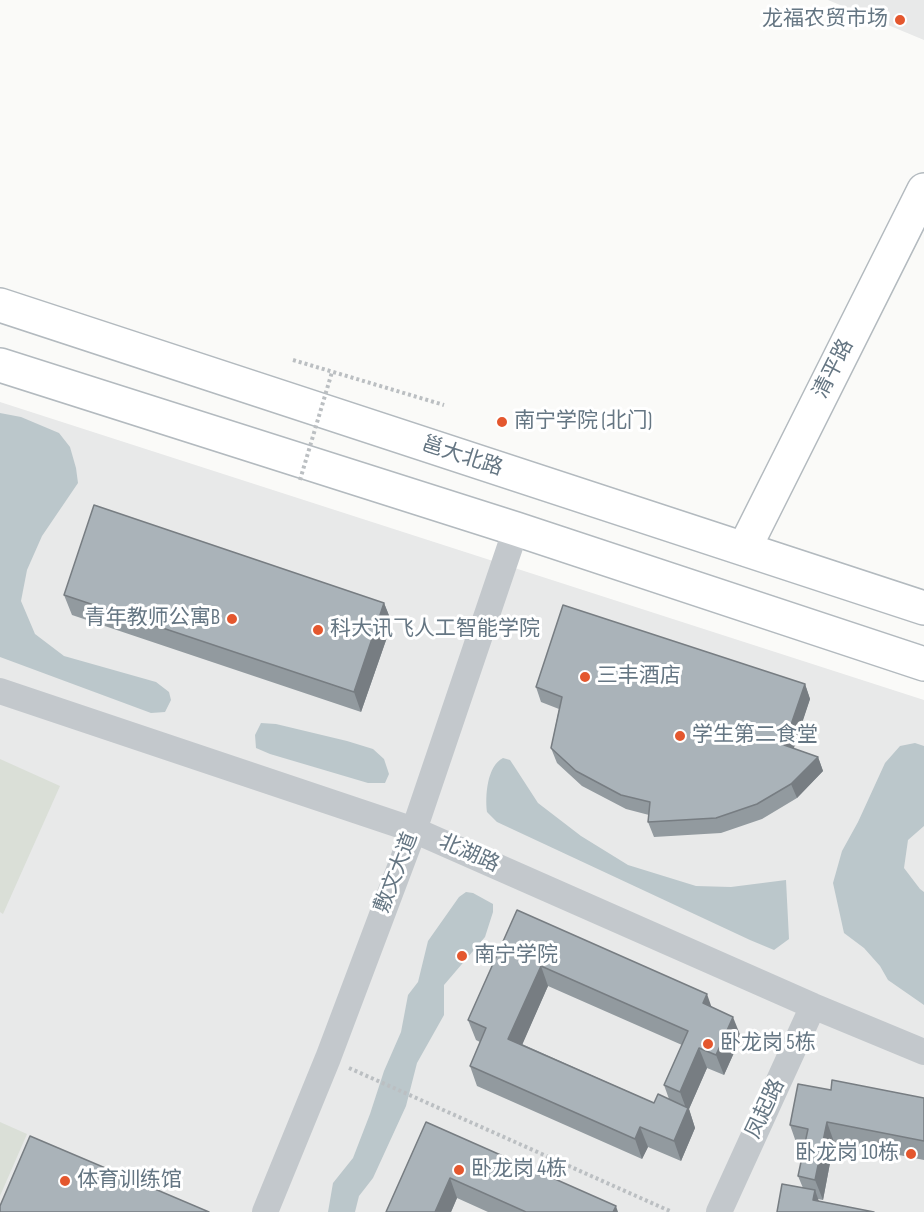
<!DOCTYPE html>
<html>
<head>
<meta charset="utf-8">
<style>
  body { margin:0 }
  canvas { display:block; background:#fafaf8 }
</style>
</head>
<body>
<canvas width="924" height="1212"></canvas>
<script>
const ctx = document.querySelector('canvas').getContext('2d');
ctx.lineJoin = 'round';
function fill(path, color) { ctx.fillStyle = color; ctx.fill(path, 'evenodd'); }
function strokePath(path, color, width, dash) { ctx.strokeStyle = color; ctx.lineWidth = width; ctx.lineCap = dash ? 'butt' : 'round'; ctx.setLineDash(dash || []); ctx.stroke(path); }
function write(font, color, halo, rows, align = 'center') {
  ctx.font = font + ' "Sofia Sans Condensed","Noto Sans SC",sans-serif'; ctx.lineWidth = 6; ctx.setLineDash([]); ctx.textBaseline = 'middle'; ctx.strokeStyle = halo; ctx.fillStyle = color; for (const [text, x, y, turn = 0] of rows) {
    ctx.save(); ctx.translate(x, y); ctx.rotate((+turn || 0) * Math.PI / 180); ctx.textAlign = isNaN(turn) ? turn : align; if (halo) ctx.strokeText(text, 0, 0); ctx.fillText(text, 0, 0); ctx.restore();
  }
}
fill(new Path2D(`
  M 828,0 L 924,0 L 924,40 Z
  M 0,402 L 924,700 L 924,1212 L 0,1212 Z`), '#e8e9e9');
fill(new Path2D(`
  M 0,759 L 60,786 L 3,914 L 0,912 Z
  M 0,1122 L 27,1134 L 0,1196 Z`), '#dadfd7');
fill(new Path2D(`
  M 0,413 L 21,417 L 59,433 L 70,447 L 76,468 L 78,483 L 42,536 L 27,570 L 21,601 L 35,634 L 64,656 L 156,682 L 169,692 L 171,700 L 165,712 L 151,713 L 0,657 Z
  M 261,723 L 276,724 L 347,741 L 373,749 L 384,759 L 389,774 L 385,783 L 368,783 L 270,754 L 256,748 L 255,735 Z
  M 915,743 L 924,746 L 924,826 L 908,840 L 904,868 L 920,889 L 924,892 L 924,1005 L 888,980 L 880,966 L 864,948 L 844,933 L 833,883 L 842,851 L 858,822 L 885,763 L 900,746 Z
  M 503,758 L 510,760 L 514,766 L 538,803 L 581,836 L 628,865 L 696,886 L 731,887 L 786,880 L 789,939 L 774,950 L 750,940 L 497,822 L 487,812 C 485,796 487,766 503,758 Z
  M 466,892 L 473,893 L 493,904 L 493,912 L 485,937 L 444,985 L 444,1015 L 417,1063 L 406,1106 L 373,1178 L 359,1196 L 355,1212 L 328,1212 L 333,1183 L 353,1158 L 370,1114 L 384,1071 L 401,1032 L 408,995 L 418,982 L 428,941 L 459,897 Z`), '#bbc7cb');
const secondary = new Path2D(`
  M 0,305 L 924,608
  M 0,365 L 516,529 L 924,664
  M 744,549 L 924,190`);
strokePath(secondary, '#b3babf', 36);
strokePath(new Path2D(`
  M 293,360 L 444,405
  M 349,1068 L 672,1212`), '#bbbfc2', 4, [3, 3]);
strokePath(new Path2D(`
  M 0,691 L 414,830 L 813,1006 L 924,1052
  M 265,1212 L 328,1058 L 414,830 L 516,529
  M 719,1212 L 813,1006`), '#c3c8cc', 26);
strokePath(secondary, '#fff', 33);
strokePath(new Path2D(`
  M 300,480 L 332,372`), '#bbbfc2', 4, [3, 3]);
fill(new Path2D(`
  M 64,595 L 384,603 L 392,623 L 361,712 L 72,615 Z
  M 805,684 L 810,699 L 793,748 L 818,757 L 823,771 L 797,798 L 762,819 L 721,833 L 654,837 L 648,822 L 649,815 L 626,809 L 582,786 L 557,763 L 551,748 L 559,709 L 541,702 L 536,687 Z
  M 517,910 L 712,1007 L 741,1037 L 724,1075 L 707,1068 L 689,1109 L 695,1128 L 681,1161 L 648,1147 L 642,1159 L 477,1086 L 470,1066 L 480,1042 L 476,1040 L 468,1020 ZM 548,986 L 682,1045 L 664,1085 L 669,1099 L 654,1103 L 522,1044 Z
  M 831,1090 L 924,1098 L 924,1160 L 834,1142 L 823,1200 L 818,1199 L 777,1212 L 803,1188 L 798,1176 L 804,1147 L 797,1145 L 790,1125 Z
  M 426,1122 L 618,1212 L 488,1212 L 457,1198 L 451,1212 L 386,1212 Z`), '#929a9f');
fill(new Path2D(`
  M 384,603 L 392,623 L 361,712 L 354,692 Z
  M 805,684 L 810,699 L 790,760 L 784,745 Z
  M 818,757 L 823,771 L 797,798 L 791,784 Z
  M 541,966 L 548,986 L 516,1059 L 508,1039 Z
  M 707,994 L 714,1014 L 703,1003 Z
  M 733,1017 L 741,1037 L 724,1075 L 716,1055 Z
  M 699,1048 L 707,1068 L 689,1109 L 695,1128 L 681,1161 L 674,1141 L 687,1111 L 680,1092 Z
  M 827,1122 L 834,1142 L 823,1200 L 815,1180 Z
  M 640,1127 L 648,1147 L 642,1159 L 635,1139 Z
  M 450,1178 L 457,1198 L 451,1212 L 435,1212 Z
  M 815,1190 L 822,1210 L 813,1200 Z
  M 616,1206 L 618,1212 L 613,1212 Z`), '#777d82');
const building = new Path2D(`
  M 94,505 L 384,603 L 354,692 L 64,595 Z
  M 563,605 L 805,684 L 784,745 L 818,757 L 791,784 L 757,804 L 716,818 L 648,822 L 650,802 L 621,795 L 576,771 L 551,748 L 562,697 L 536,687 Z
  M 517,910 L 707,994 L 703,1003 L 733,1017 L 716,1055 L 699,1048 L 680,1092 L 664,1085 L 688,1031 L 541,966 L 508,1039 L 654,1103 L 658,1094 L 688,1108 L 674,1141 L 640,1127 L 635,1139 L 470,1066 L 486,1028 L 468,1020 Z
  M 832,1080 L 924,1098 L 924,1141 L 827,1122 L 815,1180 L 798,1176 L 808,1129 L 790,1125 L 798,1084 L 831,1090 Z
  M 426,1122 L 616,1206 L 613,1212 L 526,1212 L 450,1178 L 435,1212 L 386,1212 Z
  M 30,1136 L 209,1212 L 0,1212 L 0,1206 Z
  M 782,1184 L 815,1190 L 813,1200 L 874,1212 L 777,1212 Z`);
fill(building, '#aab3b9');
strokePath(building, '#777d82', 1.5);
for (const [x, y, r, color] of [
  [900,20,6,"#e4572e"],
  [502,422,6,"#e4572e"],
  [232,619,6,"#e4572e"],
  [318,630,6,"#e4572e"],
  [585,677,6,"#e4572e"],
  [680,736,6,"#e4572e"],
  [462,956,6,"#e4572e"],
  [708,1044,6,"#e4572e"],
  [911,1154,6,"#e4572e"],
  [459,1170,6,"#e4572e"],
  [65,1181,6,"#e4572e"]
]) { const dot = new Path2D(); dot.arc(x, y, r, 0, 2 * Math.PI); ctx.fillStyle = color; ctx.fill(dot); strokePath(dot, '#fff', 2); }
write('21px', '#657683', '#fff', [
  ["龙福农贸市场",888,20,"right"],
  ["南宁学院 (北门)",514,422],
  ["青年教师公寓B",220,619,"right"],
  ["科大讯飞人工智能学院",330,630],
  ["三丰酒店",597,677],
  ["学生第二食堂",692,736],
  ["南宁学院",474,956],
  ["卧龙岗 5栋",720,1044],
  ["卧龙岗 10栋",899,1154,"right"],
  ["卧龙岗 4栋",471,1170],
  ["体育训练馆",77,1181]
], 'left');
write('21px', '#657683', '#fff', [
  ["清平路",834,369,-63],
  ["邕大北路",462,457,18],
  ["北湖路",469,854,24],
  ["敷文大道",397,873,-69],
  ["凤起路",766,1109,-65]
]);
</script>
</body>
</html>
